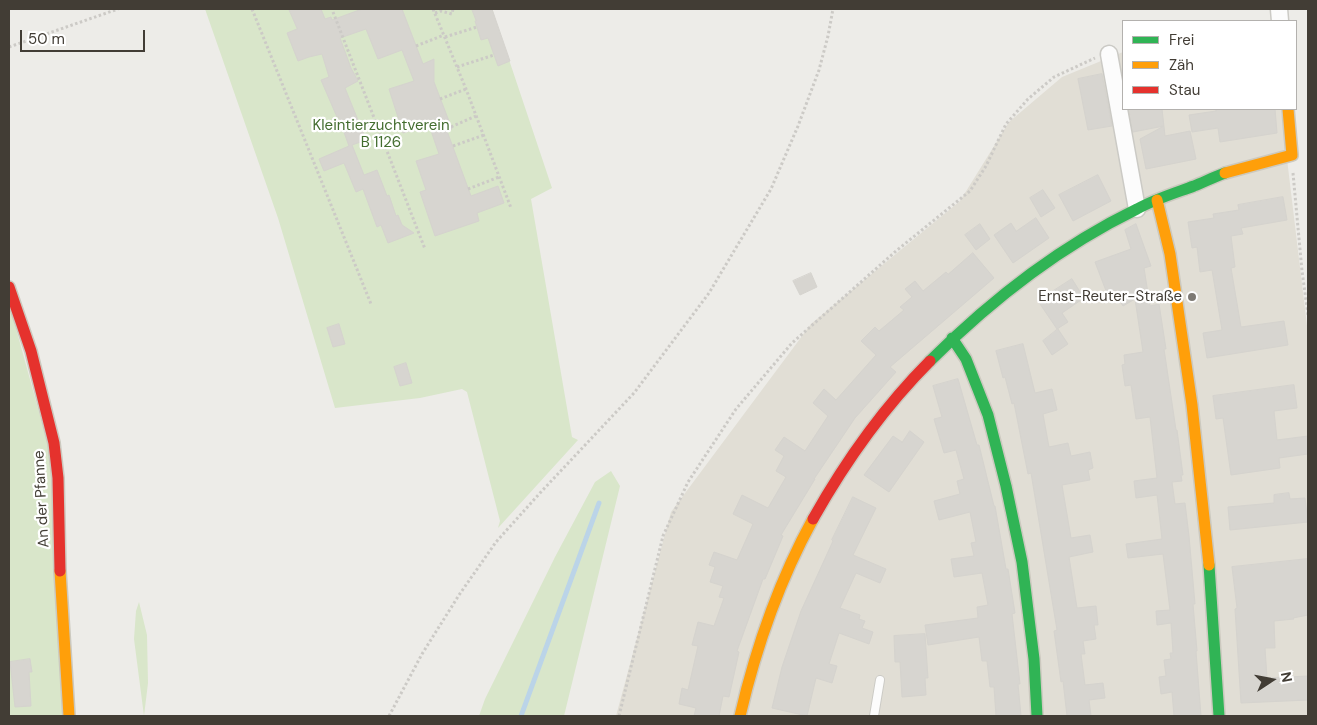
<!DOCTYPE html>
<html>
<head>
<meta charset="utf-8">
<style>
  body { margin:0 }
  #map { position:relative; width:1317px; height:725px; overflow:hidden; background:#edece8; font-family:"DM Sans",sans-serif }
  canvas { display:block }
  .frame { position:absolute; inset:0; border:10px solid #423d35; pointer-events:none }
  .legend { position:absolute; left:1122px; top:20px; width:175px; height:90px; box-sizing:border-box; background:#fff; border:1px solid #b3b1ae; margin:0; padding:6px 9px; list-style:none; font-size:15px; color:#423d35 }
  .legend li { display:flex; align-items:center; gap:10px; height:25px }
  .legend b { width:25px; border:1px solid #b3b1ae }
  .north { position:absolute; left:1247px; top:655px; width:50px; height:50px; -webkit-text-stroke:4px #fff; paint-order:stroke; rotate:79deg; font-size:14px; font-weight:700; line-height:20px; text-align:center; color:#423d35 }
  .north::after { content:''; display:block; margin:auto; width:18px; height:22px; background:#423d35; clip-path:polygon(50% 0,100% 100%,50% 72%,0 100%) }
  .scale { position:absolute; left:20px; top:30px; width:125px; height:22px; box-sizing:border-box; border:2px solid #423d35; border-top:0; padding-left:6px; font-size:15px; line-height:18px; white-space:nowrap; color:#423d35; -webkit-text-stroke:4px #fff; paint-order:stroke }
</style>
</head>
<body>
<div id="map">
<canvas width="1317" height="725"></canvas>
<div class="frame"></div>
<ul class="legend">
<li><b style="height:6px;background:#30b455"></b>Frei</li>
<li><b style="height:6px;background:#ff9f0a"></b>Zäh</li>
<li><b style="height:6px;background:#e5322d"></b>Stau</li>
</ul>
<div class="north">N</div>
<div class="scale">50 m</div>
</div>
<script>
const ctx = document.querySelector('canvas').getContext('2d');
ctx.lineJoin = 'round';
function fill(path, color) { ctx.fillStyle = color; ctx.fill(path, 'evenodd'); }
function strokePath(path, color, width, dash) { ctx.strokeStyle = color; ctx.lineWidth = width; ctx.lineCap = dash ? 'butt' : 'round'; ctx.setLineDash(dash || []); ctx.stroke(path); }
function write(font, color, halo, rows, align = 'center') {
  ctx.font = font + ' "DM Sans",sans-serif'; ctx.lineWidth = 4.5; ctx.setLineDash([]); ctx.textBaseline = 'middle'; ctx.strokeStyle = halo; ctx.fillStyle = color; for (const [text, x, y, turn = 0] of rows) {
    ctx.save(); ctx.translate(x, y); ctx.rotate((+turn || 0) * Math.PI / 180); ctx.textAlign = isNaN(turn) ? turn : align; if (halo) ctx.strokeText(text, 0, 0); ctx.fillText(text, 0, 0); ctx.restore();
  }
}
fill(new Path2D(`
  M 1123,52 L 1123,109 L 1281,109 L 1308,334 L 1308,716 L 616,716 L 671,512 L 811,324 L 960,201 L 1009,122 L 1062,77 Z`), '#e1ded5');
fill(new Path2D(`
  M 205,9 L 492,9 L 552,188 L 531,199 L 572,437 L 578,440 L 498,528 L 500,521 L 467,392 L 462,389 L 420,398 L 335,408 L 278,218 Z
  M 9,303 L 50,452 L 66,716 L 9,716 Z
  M 611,471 L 620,486 L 564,716 L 479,716 L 485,699 L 555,557 L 595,482 Z
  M 139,602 L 147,635 L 148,683 L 144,716 L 134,639 L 136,611 Z`), '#d9e6ca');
strokePath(new Path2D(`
  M 521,716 L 599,503`), '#bbd4e8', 5);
const building = new Path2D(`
  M 289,9 L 321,9 L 325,19 L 331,17 L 332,20 L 362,9 L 402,9 L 423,64 L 434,59 L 434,82 L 452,129 L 447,131 L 471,196 L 498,186 L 504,203 L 477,213 L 479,221 L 435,236 L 420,192 L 426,190 L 416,161 L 439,154 L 429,125 L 403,133 L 389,89 L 414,81 L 402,50 L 378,59 L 366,29 L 340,38 L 351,68 L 358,81 L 345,88 L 366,140 L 352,145 L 364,175 L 377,170 L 387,196 L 389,195 L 396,216 L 398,215 L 402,225 L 414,233 L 388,243 L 381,225 L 377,227 L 363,189 L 356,192 L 344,163 L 324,171 L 319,159 L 349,146 L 338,116 L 337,117 L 321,80 L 329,77 L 322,54 L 309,57 L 298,61 L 287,33 L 297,29 Z
  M 472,9 L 492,9 L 510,61 L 498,66 L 488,38 L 481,40 L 475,21 L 476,21 Z
  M 1102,74 L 1112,126 L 1088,130 L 1078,79 Z
  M 1129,109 L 1162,109 L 1165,136 L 1190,131 L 1196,159 L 1146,169 L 1140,139 L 1164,126 L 1133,132 Z
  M 1215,109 L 1275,109 L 1277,133 L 1220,142 L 1218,128 L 1192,132 L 1189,115 L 1216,111 Z
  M 1098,175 L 1111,201 L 1073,221 L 1059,195 Z
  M 1043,190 L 1055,208 L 1041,217 L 1030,198 Z
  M 1283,197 L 1287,220 L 1241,228 L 1243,234 L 1231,236 L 1235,267 L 1231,268 L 1241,327 L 1284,321 L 1288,345 L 1207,358 L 1203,333 L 1222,330 L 1212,270 L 1200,272 L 1197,247 L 1192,248 L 1188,222 L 1214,218 L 1213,214 L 1239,210 L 1238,205 Z
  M 1036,218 L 1049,238 L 1013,263 L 994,235 L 1011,223 L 1016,231 Z
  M 980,224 L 990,239 L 976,250 L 965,235 Z
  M 1136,224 L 1151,266 L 1144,268 L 1150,306 L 1159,304 L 1166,349 L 1164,349 L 1176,430 L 1177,430 L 1183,475 L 1181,475 L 1182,481 L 1172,482 L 1175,504 L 1185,503 L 1189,536 L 1195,604 L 1193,604 L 1197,651 L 1196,651 L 1201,716 L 1174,716 L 1172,692 L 1161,694 L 1159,677 L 1166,676 L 1164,660 L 1171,659 L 1170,653 L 1173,653 L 1171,623 L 1157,625 L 1156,611 L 1170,610 L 1163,554 L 1128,558 L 1126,544 L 1162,539 L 1157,495 L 1136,498 L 1134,481 L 1157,478 L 1150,417 L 1136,419 L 1131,385 L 1125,386 L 1122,365 L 1125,364 L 1124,355 L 1143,352 L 1135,299 L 1123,306 L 1114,292 L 1108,296 L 1095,262 L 1131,249 L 1125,230 Z
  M 973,253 L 994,278 L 890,367 L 896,372 L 855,418 L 814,479 L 815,479 L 781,535 L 783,536 L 765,579 L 763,579 L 737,651 L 739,652 L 729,697 L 723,696 L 719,716 L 694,716 L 696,708 L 679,704 L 682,688 L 688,690 L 698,646 L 692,645 L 698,622 L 714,626 L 724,598 L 719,597 L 723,586 L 710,582 L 715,567 L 709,565 L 714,552 L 737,560 L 753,524 L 733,514 L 742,495 L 768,508 L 786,477 L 776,471 L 784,456 L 775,450 L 784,437 L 805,451 L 828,416 L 813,403 L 824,389 L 836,400 L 876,355 L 861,341 L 875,327 L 879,331 L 904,310 L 900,307 L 912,297 L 905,289 L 915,281 L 923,291 L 946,272 L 948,274 Z
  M 811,273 L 817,287 L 800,295 L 793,281 Z
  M 1072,279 L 1084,298 L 1062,313 L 1068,322 L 1057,329 L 1038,301 Z
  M 339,324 L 345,344 L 333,347 L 327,328 Z
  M 1058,329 L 1068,344 L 1052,355 L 1043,341 Z
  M 1023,344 L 1035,393 L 1052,389 L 1057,410 L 1043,414 L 1049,447 L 1068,443 L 1071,456 L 1090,452 L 1093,468 L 1088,470 L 1090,480 L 1062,485 L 1071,538 L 1090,535 L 1093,552 L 1069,557 L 1077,608 L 1096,606 L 1098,625 L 1094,625 L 1096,639 L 1083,641 L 1085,654 L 1081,654 L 1085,685 L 1103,683 L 1105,698 L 1089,700 L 1091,716 L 1067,716 L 1063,681 L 1061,682 L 1054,631 L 1057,630 L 1031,473 L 1028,474 L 1014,403 L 1012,404 L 1005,377 L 1003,378 L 996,351 Z
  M 406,363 L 412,383 L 400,386 L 394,367 Z
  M 958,379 L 977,445 L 979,445 L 994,506 L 995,506 L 1006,569 L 1008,569 L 1015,613 L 1012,614 L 1020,684 L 1018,684 L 1021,716 L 996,716 L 994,687 L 990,687 L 987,661 L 982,661 L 979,637 L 928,645 L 925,625 L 978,618 L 977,607 L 988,605 L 982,573 L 954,577 L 951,559 L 974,556 L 971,543 L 976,542 L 970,512 L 939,520 L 934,501 L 960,494 L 957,481 L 964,479 L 956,450 L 944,453 L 934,419 L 942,417 L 933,386 Z
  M 1294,385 L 1297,408 L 1274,411 L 1277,440 L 1308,436 L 1308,454 L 1279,458 L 1280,468 L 1231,475 L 1223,418 L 1216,419 L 1213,396 Z
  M 910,431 L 924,442 L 889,492 L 864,475 L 893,436 L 902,442 Z
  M 1289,493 L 1290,499 L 1305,498 L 1308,522 L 1230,530 L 1228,507 L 1274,503 L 1274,495 Z
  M 853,497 L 876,508 L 853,555 L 886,569 L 880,583 L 856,573 L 840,608 L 860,615 L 859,619 L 865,621 L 862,628 L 873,632 L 869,644 L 839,633 L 829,664 L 837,666 L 832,683 L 816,678 L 807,716 L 772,708 L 782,667 L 801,611 L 833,541 L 832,540 Z
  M 1308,559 L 1308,615 L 1293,618 L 1294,619 L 1274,621 L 1275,648 L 1265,648 L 1267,678 L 1308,676 L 1308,700 L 1241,703 L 1235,609 L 1237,608 L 1232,567 Z
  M 925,634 L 928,678 L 925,678 L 926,695 L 902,697 L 900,662 L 895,662 L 894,636 Z
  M 30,659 L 32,672 L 29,672 L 31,706 L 15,707 L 10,662 Z`);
fill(building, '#d7d5d0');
strokePath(building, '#d5d3ce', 1);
const lane = new Path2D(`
  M 874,716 L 880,680`);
const street = new Path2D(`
  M 1279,9 L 1280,21
  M 1109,54 L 1137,209`);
const fast = new Path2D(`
  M 952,338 L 966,359 L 988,415 L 1006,486 L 1022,562 L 1034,659 L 1037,716
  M 930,361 C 991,300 1059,247 1137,209 C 1155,199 1175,193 1194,186 C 1204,182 1214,177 1225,173
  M 1209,565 L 1219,716`);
const slow = new Path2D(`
  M 1225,173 L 1292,155 L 1288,109
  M 1157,200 L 1170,254 L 1192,405 L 1209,565
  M 60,571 L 69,716
  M 740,716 C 756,647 779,581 813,519`);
const jam = new Path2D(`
  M 9,287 L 31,351 L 54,443 L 58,478 L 60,571
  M 813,519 C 845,462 883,408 930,361`);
strokePath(lane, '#cbcac5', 10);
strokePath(street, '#cbcac5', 19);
strokePath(fast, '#ccc9bf', 14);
strokePath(slow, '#ccc9bf', 14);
strokePath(jam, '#ccc9bf', 14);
strokePath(new Path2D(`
  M 252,9 L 371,304
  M 433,9 L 466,89 L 511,208
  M 333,12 L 425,249
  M 435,13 L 441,11 L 452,14 L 453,9
  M 445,37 L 477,27
  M 416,46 L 444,35
  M 9,47 L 118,9
  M 457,67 L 494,55
  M 440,99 L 466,89
  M 451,127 L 476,116
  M 379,130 L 396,126
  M 453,146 L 484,135
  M 1293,173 L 1302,271 L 1308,315
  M 468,189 L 499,177
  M 389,716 L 422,654 L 459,595 L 496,542 L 540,493 L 634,393 L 709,293 L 771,189 L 798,126 L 819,70 L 828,36 L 833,9
  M 619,716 L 663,536 L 688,482 L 736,409 L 792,343 L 896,251 L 970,191 L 986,166 L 1006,124 L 1028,99 L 1054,77 L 1095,58`), '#cccac6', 3, [2.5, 2.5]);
strokePath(lane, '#fcfcfc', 8);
strokePath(street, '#fcfcfc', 16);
strokePath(fast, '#30b455', 11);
strokePath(slow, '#ff9f0a', 11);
strokePath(jam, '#e5322d', 11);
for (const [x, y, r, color] of [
  [1192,297,5,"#7e7a74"]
]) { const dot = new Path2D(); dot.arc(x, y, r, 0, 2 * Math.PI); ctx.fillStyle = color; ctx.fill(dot); strokePath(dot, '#fff', 2); }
write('15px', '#436d2f', '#fff', [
  ["Kleintierzuchtverein",381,126],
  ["B 1126",381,143]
]);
write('15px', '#423d35', '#fff', [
  ["Ernst-Reuter-Straße",1182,297]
], 'right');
write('15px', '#423d35', '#fff', [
  ["An der Pfanne",42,499,-93]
]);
</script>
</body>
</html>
